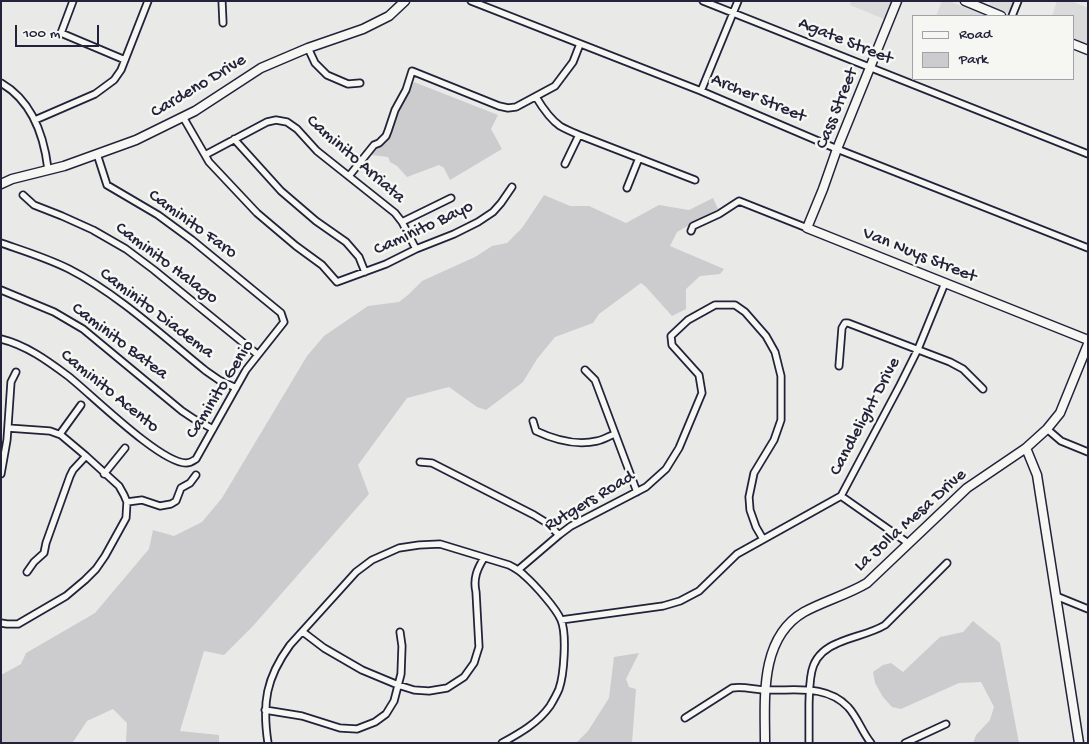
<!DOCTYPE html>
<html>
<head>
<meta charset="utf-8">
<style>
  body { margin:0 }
  #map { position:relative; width:1089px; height:744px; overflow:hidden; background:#e9e9e7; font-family:"Gochi Hand",sans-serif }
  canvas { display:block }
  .frame { position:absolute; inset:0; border:2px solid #22223b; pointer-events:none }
  .legend { position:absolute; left:912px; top:15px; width:162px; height:65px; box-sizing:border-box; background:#f6f6f2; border:1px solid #a1a1a9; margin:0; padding:6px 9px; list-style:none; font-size:15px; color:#22223b }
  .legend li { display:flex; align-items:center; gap:10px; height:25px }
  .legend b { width:25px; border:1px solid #a1a1a9 }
  .scale { position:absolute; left:15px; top:25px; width:84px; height:22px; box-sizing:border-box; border:2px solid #22223b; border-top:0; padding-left:6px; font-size:15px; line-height:18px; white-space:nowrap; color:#22223b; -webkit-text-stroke:4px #f6f6f2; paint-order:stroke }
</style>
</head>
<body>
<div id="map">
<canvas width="1089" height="744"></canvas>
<div class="frame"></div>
<ul class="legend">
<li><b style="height:6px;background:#f6f6f2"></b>Road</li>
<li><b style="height:14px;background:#ccccce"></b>Park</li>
</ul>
<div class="scale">100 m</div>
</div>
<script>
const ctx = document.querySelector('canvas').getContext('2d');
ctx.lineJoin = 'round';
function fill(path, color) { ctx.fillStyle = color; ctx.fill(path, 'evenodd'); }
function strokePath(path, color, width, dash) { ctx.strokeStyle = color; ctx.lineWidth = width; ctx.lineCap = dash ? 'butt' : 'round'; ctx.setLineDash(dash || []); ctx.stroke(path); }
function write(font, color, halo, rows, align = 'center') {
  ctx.font = font + ' "Gochi Hand",sans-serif'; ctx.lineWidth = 5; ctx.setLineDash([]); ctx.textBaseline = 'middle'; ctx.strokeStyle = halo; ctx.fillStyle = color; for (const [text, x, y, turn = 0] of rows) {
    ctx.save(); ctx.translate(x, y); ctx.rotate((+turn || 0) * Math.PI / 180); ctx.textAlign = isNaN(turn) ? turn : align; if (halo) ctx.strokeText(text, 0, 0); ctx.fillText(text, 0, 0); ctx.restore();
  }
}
fill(new Path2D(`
  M 851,1 L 891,1 L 884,19 L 850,5 Z
  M 942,1 L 949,1 L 986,16 L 936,16 Z
  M 991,1 L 1014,1 L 1009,12 L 1008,13 L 989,6 Z
  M 1057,1 L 1071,1 L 1088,8 L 1088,45 L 1073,39 L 1073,16 L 1052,16 Z`), '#dadada');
fill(new Path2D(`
  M 414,82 L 498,115 L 491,129 L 502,149 L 450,180 L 444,168 L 439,165 L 407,177 L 397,166 L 390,162 L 388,157 L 372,155 L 373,152 L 383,144 L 390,135 L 398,111 Z
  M 544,195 L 570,206 L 589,206 L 626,223 L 659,205 L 689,210 L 713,198 L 718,209 L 677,232 L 670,246 L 724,269 L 720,274 L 700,276 L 686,289 L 686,309 L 672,316 L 646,287 L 641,283 L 599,314 L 593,323 L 555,337 L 537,359 L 523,382 L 486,410 L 477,407 L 449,387 L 407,398 L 358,465 L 369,494 L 253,626 L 224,655 L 204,651 L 180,731 L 219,735 L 219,743 L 126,743 L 127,723 L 113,709 L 87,721 L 73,742 L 71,743 L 1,743 L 1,675 L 21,664 L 26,653 L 95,613 L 149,549 L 153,530 L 174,536 L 202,522 L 222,498 L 307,356 L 324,336 L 368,306 L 399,302 L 408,295 L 422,281 L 475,257 L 492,246 L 507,243 L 522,228 Z
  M 973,621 L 1000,643 L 1019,743 L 973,743 L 976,735 L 990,720 L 994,707 L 981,682 L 959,683 L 901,709 L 892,707 L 883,697 L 875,683 L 873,672 L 883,665 L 891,663 L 903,672 L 940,637 L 963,632 Z
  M 639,653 L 626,679 L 629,687 L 636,689 L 632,743 L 576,743 L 588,731 L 609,698 L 614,657 Z`), '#ccccce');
const street = new Path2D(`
  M 73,1 L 61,33 L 125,60
  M 222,1 L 223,23
  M 471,1 L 701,91 L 837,149 L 1088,248
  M 703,1 L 1088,154
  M 1012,16 L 1018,1
  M 308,48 L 315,63 L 327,75 L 348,84 L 360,83
  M 1,83 C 32,101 44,136 48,169
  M 701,91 L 738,1
  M 536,97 C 542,107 550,119 560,126 C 565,129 572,132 579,135 L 695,180
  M 183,117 L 209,162 L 257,213 L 296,246 L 322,265 L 337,282 L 386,264 L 416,249 L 454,234 L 478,222 L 493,212 L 501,203 L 512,187
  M 35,120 L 95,94 L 114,80 L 121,70 L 148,1
  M 234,139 L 281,191 L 316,221 L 346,242 L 359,257 L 365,272
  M 205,155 L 267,122 L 276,120 L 287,122 L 297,129 L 317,151 L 395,213 L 402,222 L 416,249
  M 565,164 L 579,135
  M 349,176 L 374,145 L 379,143 L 386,136 L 388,131 L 395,110 L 406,90 L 412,71 L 499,106 L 508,108 L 516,107 L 555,86 L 573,62 L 580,44
  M 627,188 L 639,158
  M 23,195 L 34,205 L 62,216 L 93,230 L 126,249 L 154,270 L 257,354
  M 402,222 L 451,198
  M 691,231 L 693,226 L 719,214 L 739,201 L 807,228
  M 1,243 C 24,251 47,258 69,269 C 118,294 164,337 206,371 L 219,380 L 236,388
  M 1,290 L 54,312 L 83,329 L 182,411 L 194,419 L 213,429
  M 1,339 C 26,345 48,361 68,376 C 91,394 160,463 186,463 C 191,463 193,461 196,459 L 246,370 L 284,322 L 281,313 L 192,240 L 158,215 L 107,185 L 97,154
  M 839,366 L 842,328 L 845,323 L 848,323 L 950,362 L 963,369 L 983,389
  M 585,370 L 595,380 L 637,492
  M 533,421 L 536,431 C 555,440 575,446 597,441 C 603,440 609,436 615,434
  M 1047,429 L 1061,441 L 1088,452
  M 60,434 L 81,405
  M 420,462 L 432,463 L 534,515 L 547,523 L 559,535
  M 1,474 L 7,440 L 11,382 L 16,372
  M 104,474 L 125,448
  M 841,496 L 908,543
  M 127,502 L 142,500 L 160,506 L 171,504 L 176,501 L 181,488 L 190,483 L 196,475
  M 518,570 L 559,535 L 571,526 L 646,487 L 666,469 L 679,448 L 702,393 L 699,375 L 672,345 L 671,336 L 688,320 L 715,305 L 735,305 L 745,312 L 766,336 L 775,352 L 781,376 L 781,420 L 774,440 L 754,473 L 749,497 L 750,510 L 756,527 L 763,539
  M 27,572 L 34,562 L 44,553 L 46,543 L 70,476 L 73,470 L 86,456
  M 1056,596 L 1088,609
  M 561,620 L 663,606 L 680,601 L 699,591 L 737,554 L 841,496 L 900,385 L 918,349 L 945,283
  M 1,623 L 7,624 L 18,624 L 66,596 L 85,580 L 96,569 L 105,556 L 126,518 L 127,502 L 124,495 L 119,486 L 86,456 L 61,435 L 50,431 L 8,428
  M 303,632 L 324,648 L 362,670 L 398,685 L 414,690 L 429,691 L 447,688 L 464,677 L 474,663 L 479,647 L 476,592 C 473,579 477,569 484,558
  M 265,710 L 302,716 L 340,728 L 357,729 L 375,722 L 386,714 L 394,701 L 401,674 L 402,646 L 400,632
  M 685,718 L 732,688 C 744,686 755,690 767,690 C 795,691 826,684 848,707 C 858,718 862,732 871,743
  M 268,743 C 262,703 266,678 290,645 L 356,572 L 372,560 L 399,548 L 419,545 L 440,544 L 509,565 C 515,568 520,571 525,576 C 535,585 556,608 561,620 C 567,634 564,675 559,689 C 557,694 553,701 550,706 C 538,723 520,733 502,743
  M 809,743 C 809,730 809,717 809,704 C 810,677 808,655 838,643 C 853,636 870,634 885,625 L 947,563
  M 905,743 L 946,724`);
const secondary = new Path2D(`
  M 897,1 L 837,149 L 823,189 L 807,228 L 1088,340
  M 965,1 L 1001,16
  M 1073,44 L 1088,50
  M 1,184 L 12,179 L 64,166 L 136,140 L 195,111 L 261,68 L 308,48 L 363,29 L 389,16 L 405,1
  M 1026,448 L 1037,475 L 1079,743
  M 765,743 C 765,699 759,638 804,612 C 824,601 847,595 867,583 L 967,488 L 1026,448 L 1047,429 L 1060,413 L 1088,344`);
strokePath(street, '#22223b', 9);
strokePath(secondary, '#22223b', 11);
strokePath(street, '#f6f6f2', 5.5);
strokePath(secondary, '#f6f6f2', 8);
write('18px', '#22223b', '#f6f6f2', [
  ["Agate Street",845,42,22],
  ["Cardeno Drive",199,87,-31],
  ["Archer Street",758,99,23],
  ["Cass Street",838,109,-68],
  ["Caminito Arriata",355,160,41],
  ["Caminito Faro",192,225,36],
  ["Caminito Bayo",424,229,-25],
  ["Van Nuys Street",919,256,22],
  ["Caminito Halago",166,264,37],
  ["Caminito Diadema",156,314,37],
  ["Caminito Batea",119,342,37],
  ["Caminito Genio",221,390,-58],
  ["Caminito Acento",109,392,39],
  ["Candlelight Drive",866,417,-62],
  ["Rutgers Road",590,502,-31],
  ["La Jolla Mesa Drive",911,521,-42]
]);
</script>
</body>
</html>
